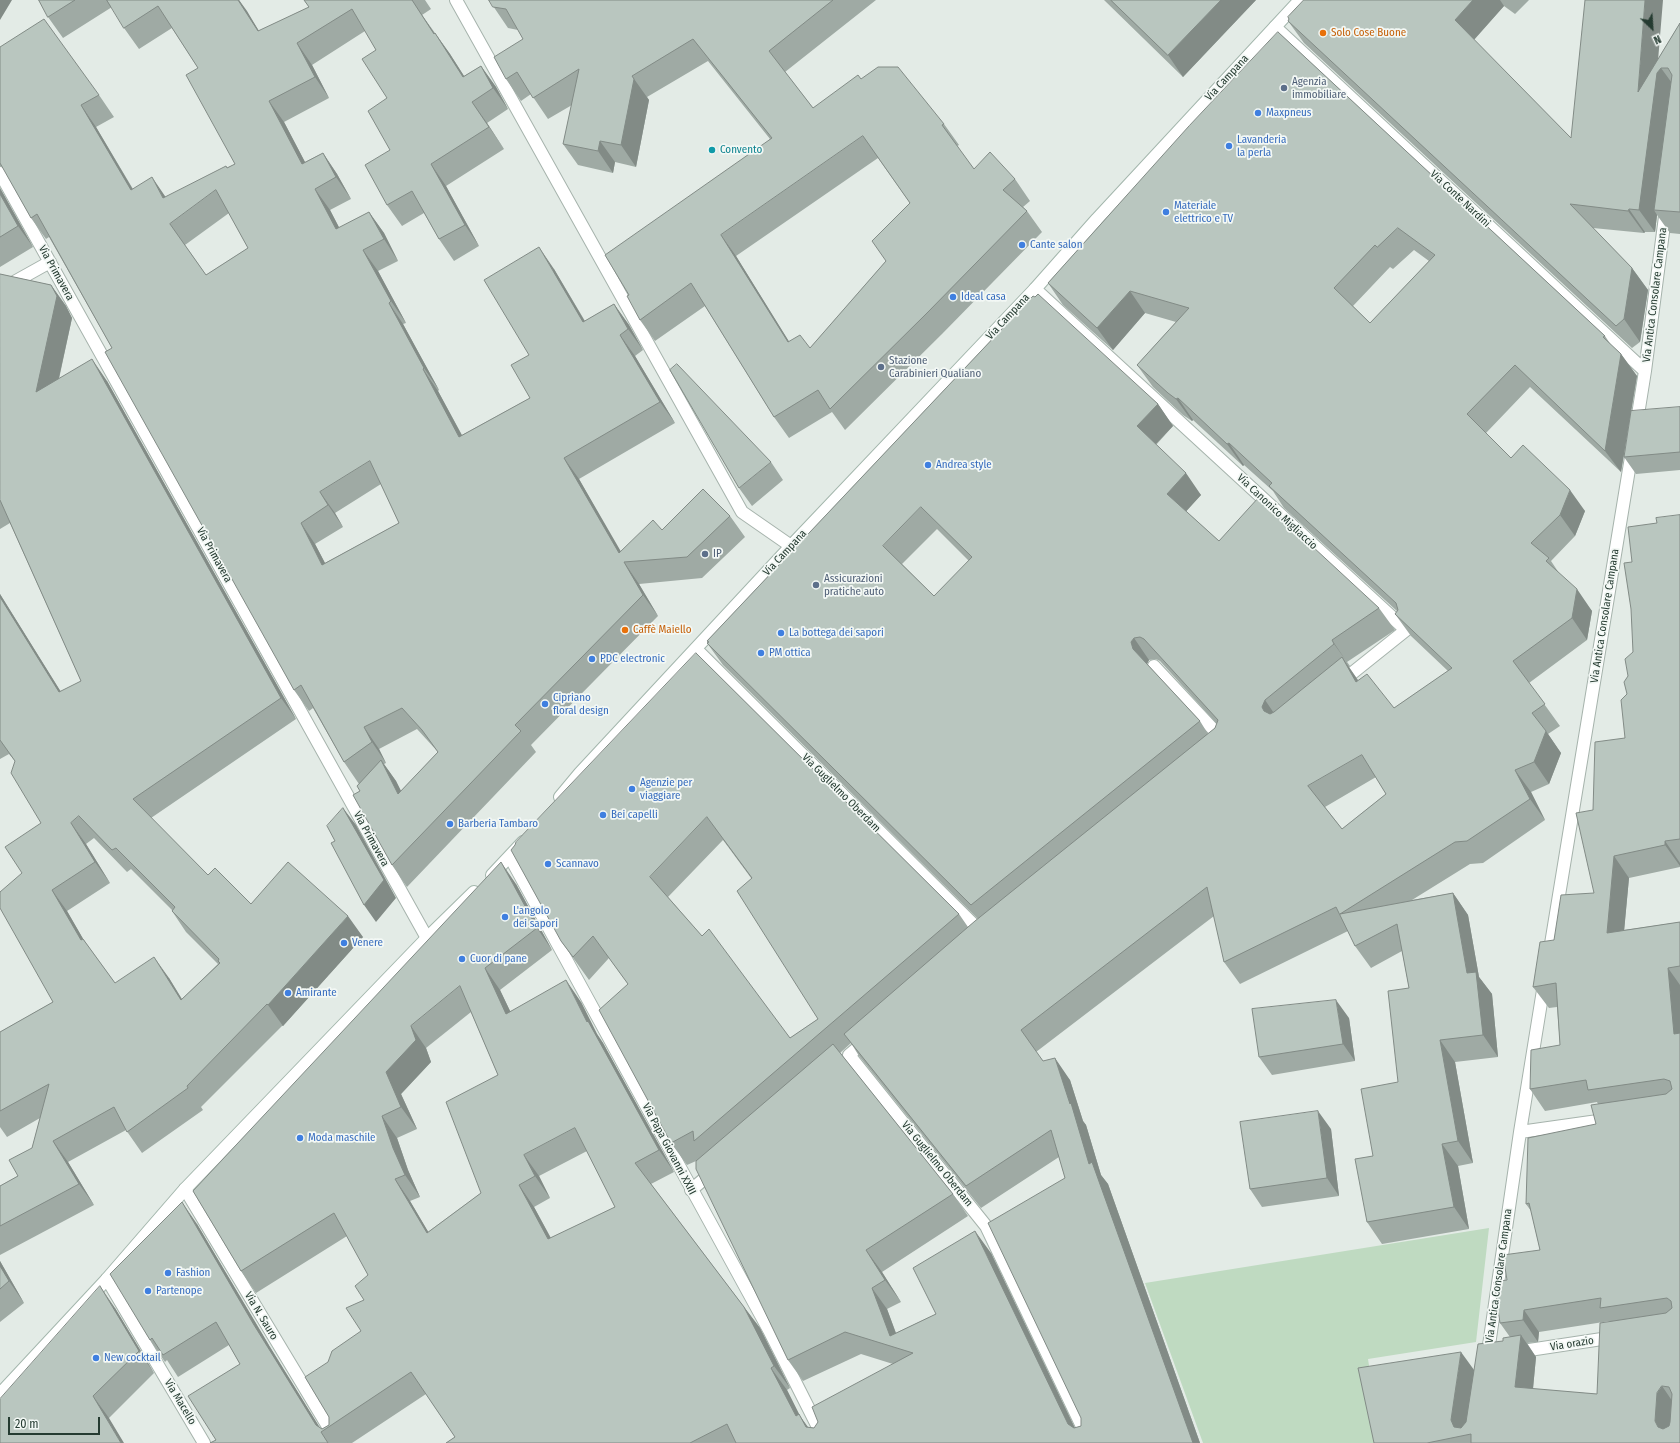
<!DOCTYPE html>
<html>
<head>
<meta charset="utf-8">
<style>
  body { margin:0 }
  #map { position:relative; width:1680px; height:1443px; overflow:hidden; background:#e3ebe6; font-family:"Fira Sans Condensed",sans-serif }
  canvas { display:block }
  .north { position:absolute; left:1632px; top:8px; width:40px; height:40px; -webkit-text-stroke:3px #f3f8f5; paint-order:stroke; rotate:155deg; font-size:11px; font-weight:700; line-height:16px; text-align:center; color:#253b31 }
  .north::after { content:''; display:block; margin:auto; width:14px; height:18px; background:#253b31; clip-path:polygon(50% 0,100% 100%,50% 72%,0 100%) }
  .scale { position:absolute; left:8px; top:1417px; width:92px; height:18px; box-sizing:border-box; border:2px solid #253b31; border-top:0; padding-left:5px; font-size:12px; line-height:14px; white-space:nowrap; color:#253b31; -webkit-text-stroke:3px #f3f8f5; paint-order:stroke }
</style>
</head>
<body>
<div id="map">
<canvas width="1680" height="1443"></canvas>
<div class="north">N</div>
<div class="scale">20 m</div>
</div>
<script>
const ctx = document.querySelector('canvas').getContext('2d');
ctx.lineJoin = 'round';
function fill(path, color) { ctx.fillStyle = color; ctx.fill(path, 'evenodd'); }
function strokePath(path, color, width, dash) { ctx.strokeStyle = color; ctx.lineWidth = width; ctx.lineCap = dash ? 'butt' : 'round'; ctx.setLineDash(dash || []); ctx.stroke(path); }
function write(font, color, halo, rows, align = 'center') {
  ctx.font = font + ' "Fira Sans Condensed",sans-serif'; ctx.lineWidth = 3.5; ctx.setLineDash([]); ctx.textBaseline = 'middle'; ctx.strokeStyle = halo; ctx.fillStyle = color; for (const [text, x, y, turn = 0] of rows) {
    ctx.save(); ctx.translate(x, y); ctx.rotate((+turn || 0) * Math.PI / 180); ctx.textAlign = isNaN(turn) ? turn : align; if (halo) ctx.strokeText(text, 0, 0); ctx.fillText(text, 0, 0); ctx.restore();
  }
}
fill(new Path2D(`
  M 1489,1228 L 1476,1342 L 1368,1359 L 1381,1443 L 1203,1443 L 1145,1283 Z`), '#bfdac1');
const minor = new Path2D(`
  M 456,0 L 742,512 L 791,546
  M 1275,27 L 1645,371
  M 0,173 L 427,938
  M 1035,289 L 1406,630 L 1341,682
  M 0,290 L 50,262
  M 1636,427 L 1645,371 L 1666,209
  M 696,649 L 984,935
  M 1154,666 L 1225,742
  M 510,857 L 769,1330 L 826,1443
  M 1549,956 L 1632,451
  M 867,1040 L 849,1055 L 986,1226 L 1090,1443
  M 1520,1132 L 1612,1119
  M 185,1189 L 338,1443
  M 691,1190 L 715,1170
  M 107,1279 L 204,1443
  M 1516,1352 L 1615,1337
  M 1487,1359 L 1520,1132 L 1544,984`);
const secondary = new Path2D(`
  M 560,797 L 580,773 L 791,546 L 1035,289 L 1097,219 L 1300,0
  M 492,875 L 523,842
  M 0,1394 L 107,1279 L 185,1189 L 427,938 L 474,892`);
strokePath(minor, '#a6b3ac', 14);
strokePath(secondary, '#a3b6ac', 14);
strokePath(minor, '#fff', 12);
strokePath(secondary, '#fff', 12);
fill(new Path2D(`
  M 39,0 L 239,0 L 259,31 L 309,7 L 304,0 L 425,0 L 431,9 L 422,15 L 435,33 L 450,54 L 464,76 L 481,66 L 496,87 L 508,109 L 487,123 L 504,149 L 446,186 L 479,246 L 454,261 L 439,239 L 424,213 L 402,226 L 387,205 L 390,150 L 387,98 L 376,50 L 365,31 L 312,65 L 329,98 L 284,122 L 305,162 L 323,153 L 337,174 L 351,199 L 330,210 L 339,228 L 369,212 L 384,233 L 398,261 L 378,271 L 406,323 L 403,324 L 439,390 L 438,391 L 462,435 L 530,398 L 529,355 L 554,269 L 585,321 L 614,304 L 629,325 L 643,350 L 635,356 L 675,423 L 579,479 L 620,552 L 662,530 L 730,516 L 745,537 L 702,578 L 639,584 L 658,616 L 531,745 L 536,752 L 407,887 L 392,865 L 360,791 L 359,784 L 344,762 L 313,708 L 309,711 L 294,690 L 112,348 L 49,237 L 46,239 L 31,218 L 2,166 L 0,166 L 0,47 L 99,95 L 114,117 L 96,127 L 133,189 L 166,197 L 235,164 L 198,68 L 172,28 L 139,49 L 124,28 L 112,7 L 63,38 L 48,17 ZM 229,213 L 248,248 L 206,275 L 185,245 ZM 381,484 L 399,523 L 325,563 L 315,544 L 343,527 L 335,513 ZM 417,729 L 438,752 L 401,791 L 396,781 L 384,764 L 386,763 L 379,749 Z
  M 489,0 L 876,0 L 785,72 L 813,108 L 861,79 L 944,124 L 959,145 L 957,146 L 974,169 L 1015,179 L 1030,201 L 1023,207 L 1027,211 L 1042,232 L 942,334 L 845,430 L 832,412 L 789,438 L 774,417 L 705,306 L 655,341 L 640,320 L 629,295 L 770,139 L 708,61 L 647,97 L 649,100 L 636,167 L 615,162 L 613,173 L 578,165 L 563,144 L 572,105 L 548,119 L 531,94 L 521,101 L 506,79 L 523,39 L 518,30 L 508,28 ZM 878,158 L 910,203 L 886,261 L 810,348 L 789,342 L 736,256 Z
  M 1104,0 L 1256,0 L 1183,77 Z
  M 1304,0 L 1529,0 L 1515,14 L 1504,6 L 1474,40 L 1571,138 L 1658,59 L 1680,23 L 1680,234 L 1670,233 L 1657,215 L 1655,232 L 1645,232 L 1644,233 L 1593,228 L 1632,268 L 1648,290 L 1640,342 L 1632,348 L 1304,43 L 1288,21 L 1289,19 L 1288,17 Z
  M 1278,32 L 1605,336 L 1611,345 L 1621,354 L 1637,376 L 1621,472 L 1530,387 L 1486,433 L 1511,458 L 1585,511 L 1575,536 L 1551,561 L 1559,573 L 1592,611 L 1587,640 L 1529,683 L 1560,726 L 1548,734 L 1561,753 L 1549,784 L 1531,792 L 1545,820 L 1483,863 L 1470,864 L 1412,900 L 1453,893 L 1468,915 L 1479,977 L 1492,994 L 1498,1057 L 1455,1062 L 1473,1163 L 1458,1166 L 1469,1229 L 1382,1244 L 1367,1222 L 1373,1156 L 1398,1082 L 1409,988 L 1402,951 L 1371,968 L 1355,946 L 1348,931 L 1240,984 L 1224,962 L 1214,916 L 1036,1052 L 1043,1061 L 1070,1080 L 1083,1121 L 1086,1125 L 1101,1175 L 1108,1184 L 1200,1443 L 446,1443 L 455,1437 L 426,1394 L 352,1443 L 210,1443 L 216,1440 L 240,1364 L 229,1345 L 178,1377 L 167,1360 L 165,1362 L 150,1340 L 197,1224 L 270,1347 L 319,1427 L 322,1429 L 329,1425 L 328,1362 L 361,1331 L 364,1300 L 368,1275 L 347,1236 L 256,1293 L 241,1271 L 193,1191 L 516,884 L 552,950 L 500,990 L 510,1011 L 581,1002 L 597,1034 L 603,1043 L 674,1172 L 651,1184 L 744,1307 L 760,1328 L 790,1388 L 787,1390 L 800,1416 L 808,1427 L 814,1428 L 893,1364 L 861,1354 L 803,1381 L 788,1360 L 696,1161 L 687,1165 L 671,1143 L 628,984 L 609,958 L 589,980 L 561,941 L 696,653 L 959,914 L 968,927 L 978,919 L 723,665 L 707,643 L 708,642 L 707,641 L 1033,296 L 1158,404 L 1173,426 L 1156,445 L 1201,495 L 1186,511 L 1219,541 L 1379,608 L 1395,630 L 1347,662 L 1350,666 L 1349,667 L 1358,680 L 1394,708 L 1448,671 L 1411,636 L 1395,614 L 1397,611 L 1284,508 L 1273,491 L 1244,465 L 1243,466 L 1193,420 L 1192,421 L 1183,415 L 1153,387 L 1137,365 L 1176,322 L 1145,313 L 1113,350 L 1063,305 L 1048,283 ZM 1414,250 L 1429,261 L 1370,323 L 1353,306 L 1390,267 L 1393,269 ZM 937,529 L 969,561 L 934,596 L 902,564 ZM 1156,659 L 1160,661 L 1217,724 L 1215,728 L 1208,734 L 1200,721 L 1147,664 L 1149,660 ZM 1376,777 L 1386,794 L 1342,829 L 1325,807 ZM 723,840 L 751,878 L 818,1019 L 790,1038 L 668,897 ZM 471,1012 L 498,1075 L 481,1193 L 428,1232 L 410,1201 L 420,1197 L 408,1170 L 397,1138 L 417,1129 L 401,1094 L 431,1062 L 426,1048 ZM 851,1043 L 859,1056 L 981,1208 L 1059,1157 L 1065,1178 L 1081,1418 L 1081,1426 L 1075,1428 L 991,1253 L 936,1314 L 896,1333 L 887,1309 L 901,1302 L 882,1272 L 968,1216 L 953,1194 L 840,1053 ZM 587,1151 L 615,1207 L 551,1238 L 534,1207 L 550,1198 L 539,1176 Z
  M 0,188 L 33,247 L 0,267 Z
  M 0,274 L 51,285 L 66,306 L 72,318 L 59,379 L 107,381 L 296,719 L 151,818 L 208,875 L 251,904 L 363,937 L 283,1026 L 282,1026 L 201,1107 L 203,1110 L 142,1153 L 126,1130 L 68,1162 L 94,1205 L 0,1255 L 0,1186 L 18,1176 L 32,1148 L 40,1118 L 7,1137 L 0,1127 L 0,1032 L 53,1002 L 22,873 L 41,823 L 15,761 L 9,754 L 0,759 L 0,594 L 61,692 L 81,681 L 10,523 L 0,529 ZM 94,838 L 127,872 L 131,869 L 172,910 L 172,911 L 186,932 L 218,964 L 182,999 L 169,978 L 115,983 L 83,939 L 67,911 L 110,883 L 86,844 Z
  M 1680,407 L 1680,470 L 1636,474 L 1624,457 Z
  M 771,462 L 783,480 L 752,506 L 739,488 Z
  M 1680,515 L 1680,867 L 1629,878 L 1624,930 L 1680,922 L 1680,1443 L 1374,1443 L 1474,1370 L 1503,1341 L 1510,1337 L 1500,1323 L 1507,1280 L 1540,1250 L 1531,1211 L 1526,1204 L 1596,1124 L 1598,1104 L 1597,1102 L 1545,1111 L 1530,1089 L 1560,1045 L 1557,1007 L 1549,1008 L 1533,987 L 1554,940 L 1594,893 L 1593,810 L 1625,738 L 1628,676 L 1633,652 L 1632,562 L 1657,523 ZM 1610,1321 L 1597,1394 L 1533,1389 L 1536,1357 L 1527,1343 L 1538,1342 L 1539,1332 Z
  M 1349,1018 L 1355,1061 L 1272,1075 L 1259,1057 Z
  M 1331,1129 L 1339,1196 L 1262,1207 L 1250,1189 Z
  M 0,1261 L 24,1303 L 0,1322 Z
  M 115,1308 L 154,1373 L 109,1418 L 0,1443 Z`), '#9faaa4');
fill(new Path2D(`
  M 0,0 L 12,0 L 0,20 Z
  M 238,0 L 239,0 L 247,11 L 272,53 L 258,31 Z
  M 412,0 L 422,15 L 449,55 L 434,34 Z
  M 1221,0 L 1256,0 L 1183,77 L 1168,55 Z
  M 1473,0 L 1500,0 L 1504,6 L 1471,43 L 1455,20 Z
  M 1645,0 L 1663,0 L 1657,73 L 1661,68 L 1677,90 L 1654,210 L 1657,215 L 1655,232 L 1639,210 L 1638,92 Z
  M 435,33 L 450,54 L 478,98 L 463,77 Z
  M 297,43 L 312,65 L 329,98 L 315,77 Z
  M 481,66 L 496,87 L 508,109 L 493,88 Z
  M 632,76 L 649,100 L 636,167 L 621,145 Z
  M 269,101 L 284,122 L 317,185 L 302,164 Z
  M 472,102 L 487,123 L 504,149 L 489,127 Z
  M 81,105 L 96,127 L 146,212 L 131,190 Z
  M 600,141 L 615,162 L 613,173 L 598,151 Z
  M 323,153 L 337,174 L 351,199 L 336,177 Z
  M 431,164 L 446,186 L 479,246 L 465,225 Z
  M 152,177 L 167,199 L 178,220 L 163,198 Z
  M 0,188 L 33,247 L 18,226 L 0,194 Z
  M 315,189 L 330,210 L 351,250 L 336,229 Z
  M 1629,209 L 1645,232 L 1644,233 L 1628,211 Z
  M 369,212 L 384,233 L 398,261 L 384,239 Z
  M 721,235 L 736,256 L 803,364 L 788,342 Z
  M 539,247 L 554,269 L 598,344 L 583,322 Z
  M 363,250 L 378,271 L 406,323 L 391,301 Z
  M 1632,268 L 1648,290 L 1640,342 L 1624,319 Z
  M 51,285 L 66,306 L 72,318 L 51,414 L 36,392 Z
  M 1130,291 L 1145,313 L 1113,350 L 1097,328 Z
  M 389,303 L 403,324 L 439,390 L 424,368 Z
  M 614,304 L 629,325 L 643,350 L 628,329 Z
  M 620,335 L 635,356 L 675,423 L 660,402 Z
  M 1621,354 L 1637,376 L 1621,472 L 1605,451 Z
  M 92,359 L 107,381 L 296,719 L 281,698 Z
  M 423,369 L 438,391 L 474,458 L 459,437 Z
  M 1178,398 L 1193,420 L 1192,421 L 1176,399 Z
  M 1158,404 L 1173,426 L 1152,448 L 1137,426 Z
  M 1229,443 L 1244,465 L 1243,466 L 1227,444 Z
  M 564,458 L 579,479 L 627,562 L 619,553 Z
  M 1186,473 L 1201,495 L 1182,516 L 1167,494 Z
  M 1570,490 L 1585,511 L 1575,536 L 1560,515 Z
  M 320,492 L 335,513 L 343,527 L 328,505 Z
  M 301,523 L 315,544 L 337,586 L 322,565 Z
  M 624,562 L 639,584 L 658,616 L 643,595 Z
  M 1577,589 L 1592,611 L 1587,640 L 1572,618 Z
  M 0,594 L 74,713 L 59,692 L 0,597 Z
  M 1134,638 L 1149,660 L 1147,664 L 1133,649 L 1131,642 Z
  M 1332,640 L 1347,662 L 1350,666 L 1334,644 Z
  M 1342,657 L 1357,679 L 1371,704 L 1356,682 Z
  M 1265,700 L 1280,722 L 1264,711 L 1262,707 Z
  M 364,727 L 379,749 L 386,763 L 372,742 Z
  M 1546,731 L 1561,753 L 1549,784 L 1534,762 Z
  M 381,760 L 396,781 L 413,815 L 398,794 Z
  M 1515,770 L 1531,792 L 1545,820 L 1530,799 Z
  M 343,808 L 356,825 L 396,898 L 376,922 L 364,905 Z
  M 71,823 L 86,844 L 110,883 L 95,862 Z
  M 1665,841 L 1680,863 L 1680,866 L 1665,845 Z
  M 1614,856 L 1629,878 L 1622,954 L 1607,933 Z
  M 501,862 L 516,884 L 552,950 L 537,928 Z
  M 52,890 L 67,911 L 96,961 L 81,940 Z
  M 1453,893 L 1468,915 L 1479,977 L 1492,994 L 1498,1057 L 1483,1035 L 1467,973 Z
  M 348,916 L 363,937 L 283,1026 L 268,1005 Z
  M 154,957 L 169,978 L 195,1021 L 181,1000 Z
  M 485,968 L 500,990 L 522,1036 L 506,1014 Z
  M 1668,968 L 1680,985 L 1680,1042 L 1674,1034 Z
  M 566,980 L 581,1002 L 597,1034 L 603,1043 L 674,1172 L 659,1150 L 587,1022 Z
  M 1336,1000 L 1349,1018 L 1355,1061 L 1343,1044 Z
  M 411,1026 L 426,1048 L 431,1062 L 401,1094 L 417,1129 L 401,1107 L 386,1072 Z
  M 1440,1040 L 1455,1062 L 1473,1163 L 1458,1141 Z
  M 1055,1058 L 1070,1080 L 1083,1121 L 1086,1125 L 1101,1175 L 1108,1184 L 1200,1443 L 1193,1443 L 1089,1164 Z
  M 1318,1111 L 1331,1129 L 1339,1196 L 1327,1178 Z
  M 382,1116 L 397,1138 L 408,1170 L 420,1197 L 405,1175 L 393,1148 Z
  M 53,1141 L 68,1162 L 94,1205 L 79,1184 Z
  M 1442,1144 L 1458,1166 L 1469,1229 L 1454,1207 Z
  M 524,1155 L 539,1176 L 550,1198 L 535,1176 Z
  M 395,1179 L 410,1201 L 442,1255 L 427,1233 Z
  M 519,1185 L 534,1207 L 563,1261 L 548,1239 Z
  M 182,1202 L 197,1224 L 270,1347 L 322,1431 L 316,1425 L 254,1325 Z
  M 975,1231 L 991,1253 L 1082,1443 L 1068,1424 Z
  M 866,1250 L 882,1272 L 901,1302 L 885,1280 Z
  M 0,1261 L 24,1303 L 9,1281 L 0,1266 Z
  M 100,1286 L 115,1308 L 154,1373 L 139,1351 Z
  M 872,1288 L 887,1309 L 902,1350 L 890,1336 Z
  M 744,1307 L 760,1328 L 790,1388 L 774,1366 Z
  M 1524,1310 L 1539,1332 L 1538,1342 L 1523,1320 Z
  M 1521,1335 L 1536,1357 L 1531,1409 L 1515,1387 Z
  M 1461,1352 L 1477,1374 L 1468,1434 L 1454,1427 L 1451,1420 Z
  M 771,1368 L 787,1390 L 800,1416 L 814,1436 L 796,1416 Z
  M 1662,1386 L 1677,1408 L 1671,1443 L 1658,1427 L 1655,1421 L 1657,1393 Z
  M 93,1396 L 109,1418 L 124,1443 L 121,1443 Z`), '#828b86');
const building = new Path2D(`
  M 39,0 L 75,0 L 48,17 Z
  M 107,0 L 238,0 L 258,31 L 309,7 L 304,0 L 412,0 L 434,34 L 435,33 L 463,77 L 481,66 L 493,88 L 472,102 L 489,127 L 431,164 L 465,225 L 439,239 L 412,191 L 387,205 L 365,165 L 390,150 L 368,111 L 387,98 L 362,59 L 376,50 L 352,9 L 297,43 L 315,77 L 269,101 L 302,164 L 323,153 L 336,177 L 315,189 L 336,229 L 369,212 L 384,239 L 363,250 L 391,301 L 389,303 L 424,368 L 423,369 L 459,437 L 530,398 L 511,365 L 529,355 L 484,280 L 539,247 L 583,322 L 614,304 L 628,329 L 620,335 L 660,402 L 564,458 L 619,553 L 653,520 L 662,530 L 703,489 L 730,516 L 687,557 L 624,562 L 643,595 L 515,725 L 521,731 L 392,865 L 353,795 L 360,791 L 357,786 L 381,760 L 398,794 L 438,752 L 422,730 L 402,708 L 364,727 L 372,742 L 344,762 L 301,685 L 294,690 L 105,352 L 112,348 L 37,214 L 31,218 L 0,163 L 0,47 L 44,19 L 99,95 L 81,105 L 131,190 L 152,177 L 163,198 L 226,166 L 227,168 L 235,164 L 186,75 L 198,68 L 158,6 L 124,28 ZM 216,190 L 248,248 L 206,275 L 170,224 ZM 370,461 L 399,523 L 322,565 L 301,523 L 328,505 L 320,492 Z
  M 489,0 L 833,0 L 769,51 L 813,108 L 858,75 L 861,79 L 878,67 L 898,67 L 944,124 L 942,125 L 974,169 L 990,152 L 1015,179 L 1003,190 L 1027,211 L 927,313 L 830,409 L 818,390 L 774,417 L 691,283 L 640,320 L 627,296 L 629,295 L 605,255 L 772,138 L 693,39 L 632,76 L 634,79 L 621,145 L 600,141 L 598,151 L 563,144 L 579,69 L 533,98 L 517,72 L 506,79 L 494,57 L 523,39 L 506,9 L 493,7 ZM 863,136 L 910,203 L 872,241 L 886,261 L 810,348 L 800,335 L 788,342 L 721,235 Z
  M 1111,0 L 1221,0 L 1168,55 Z
  M 1304,0 L 1473,0 L 1455,20 L 1571,138 L 1585,0 L 1645,0 L 1638,92 L 1680,23 L 1680,212 L 1654,210 L 1672,75 L 1668,68 L 1661,68 L 1657,73 L 1639,210 L 1629,209 L 1628,211 L 1570,204 L 1632,268 L 1624,319 L 1616,326 L 1288,21 L 1289,19 L 1288,17 Z
  M 1278,32 L 1605,336 L 1603,337 L 1621,354 L 1605,451 L 1515,365 L 1467,414 L 1511,458 L 1523,445 L 1570,490 L 1560,515 L 1531,543 L 1549,558 L 1546,561 L 1577,589 L 1572,618 L 1513,661 L 1545,704 L 1532,713 L 1546,731 L 1534,762 L 1515,770 L 1530,799 L 1467,841 L 1455,842 L 1340,914 L 1453,893 L 1467,973 L 1476,972 L 1483,1035 L 1440,1040 L 1458,1141 L 1442,1144 L 1454,1207 L 1367,1222 L 1355,1159 L 1373,1156 L 1361,1089 L 1398,1082 L 1388,991 L 1409,988 L 1397,924 L 1355,946 L 1336,907 L 1224,962 L 1207,887 L 1021,1030 L 1043,1061 L 1055,1058 L 1070,1104 L 1071,1103 L 1089,1164 L 1092,1162 L 1193,1443 L 736,1443 L 727,1424 L 690,1443 L 446,1443 L 455,1437 L 411,1372 L 321,1432 L 328,1443 L 210,1443 L 216,1440 L 188,1396 L 240,1364 L 216,1322 L 163,1355 L 152,1338 L 150,1340 L 110,1274 L 182,1202 L 254,1325 L 316,1425 L 322,1429 L 329,1425 L 329,1417 L 305,1377 L 328,1362 L 332,1351 L 361,1331 L 346,1308 L 364,1300 L 355,1286 L 368,1275 L 334,1213 L 241,1271 L 193,1191 L 501,862 L 537,928 L 485,968 L 506,1014 L 566,980 L 587,1022 L 588,1021 L 659,1150 L 635,1163 L 744,1307 L 774,1366 L 771,1368 L 796,1416 L 799,1414 L 806,1427 L 814,1428 L 818,1422 L 812,1407 L 913,1353 L 845,1332 L 788,1360 L 696,1169 L 696,1161 L 833,1044 L 953,1194 L 866,1250 L 885,1280 L 872,1288 L 890,1336 L 936,1314 L 913,1268 L 975,1231 L 1068,1424 L 1074,1428 L 1081,1426 L 1081,1418 L 988,1223 L 1065,1178 L 1051,1130 L 966,1186 L 844,1034 L 975,921 L 1215,728 L 1218,720 L 1144,639 L 1140,637 L 1134,638 L 1131,642 L 1133,649 L 1200,721 L 971,905 L 707,643 L 709,642 L 707,641 L 1033,296 L 1035,297 L 1038,294 L 1158,404 L 1137,426 L 1186,473 L 1167,494 L 1219,541 L 1259,497 L 1379,608 L 1332,640 L 1334,644 L 1265,700 L 1262,707 L 1264,711 L 1270,714 L 1274,712 L 1342,657 L 1356,682 L 1367,674 L 1394,708 L 1452,668 L 1395,614 L 1398,610 L 1396,603 L 1269,486 L 1272,483 L 1229,443 L 1227,444 L 1178,398 L 1176,399 L 1168,393 L 1137,365 L 1189,308 L 1130,291 L 1097,328 L 1048,283 L 1189,126 ZM 1398,228 L 1435,255 L 1370,323 L 1334,288 L 1375,245 L 1377,247 ZM 921,507 L 972,557 L 934,596 L 883,546 ZM 1362,755 L 1386,794 L 1342,829 L 1308,786 ZM 460,986 L 498,1075 L 446,1102 L 481,1193 L 427,1233 L 395,1179 L 405,1175 L 393,1148 L 382,1116 L 401,1107 L 386,1072 L 416,1040 L 411,1026 ZM 575,1128 L 615,1207 L 548,1239 L 519,1185 L 535,1176 L 524,1155 Z
  M 0,194 L 18,226 L 0,237 Z
  M 0,274 L 51,285 L 57,296 L 36,392 L 92,359 L 281,698 L 133,799 L 208,875 L 215,868 L 251,904 L 288,862 L 348,916 L 268,1005 L 267,1004 L 187,1086 L 188,1088 L 127,1132 L 114,1107 L 53,1141 L 79,1184 L 0,1226 L 0,1186 L 18,1176 L 9,1160 L 32,1148 L 49,1084 L 0,1111 L 0,1032 L 53,1002 L 0,908 L 0,892 L 22,873 L 5,847 L 41,823 L 11,773 L 15,761 L 0,740 L 0,597 L 59,692 L 81,681 L 0,500 ZM 79,816 L 112,850 L 116,848 L 175,907 L 172,911 L 219,959 L 218,961 L 220,963 L 181,1000 L 154,957 L 115,983 L 83,939 L 81,940 L 52,890 L 95,862 L 71,823 Z
  M 677,364 L 771,462 L 739,488 L 670,370 Z
  M 1680,407 L 1680,452 L 1624,457 L 1631,411 Z
  M 1680,515 L 1680,839 L 1665,841 L 1665,845 L 1614,856 L 1607,933 L 1680,922 L 1680,966 L 1668,968 L 1674,1034 L 1680,1033 L 1680,1443 L 1471,1443 L 1471,1434 L 1427,1443 L 1374,1443 L 1358,1368 L 1461,1352 L 1451,1420 L 1454,1427 L 1461,1428 L 1466,1422 L 1478,1344 L 1503,1341 L 1503,1338 L 1521,1335 L 1515,1387 L 1597,1394 L 1600,1323 L 1666,1313 L 1672,1308 L 1671,1301 L 1667,1298 L 1600,1308 L 1601,1298 L 1524,1310 L 1523,1320 L 1500,1323 L 1494,1282 L 1507,1280 L 1503,1255 L 1540,1250 L 1529,1203 L 1526,1204 L 1528,1138 L 1596,1124 L 1591,1105 L 1666,1094 L 1672,1089 L 1670,1081 L 1664,1079 L 1588,1090 L 1586,1080 L 1530,1089 L 1531,1050 L 1560,1045 L 1556,983 L 1533,987 L 1540,942 L 1554,940 L 1561,895 L 1594,893 L 1576,813 L 1593,810 L 1595,742 L 1625,738 L 1621,700 L 1627,694 L 1624,682 L 1628,676 L 1625,659 L 1633,652 L 1631,609 L 1624,563 L 1632,562 L 1628,527 L 1657,523 L 1656,518 ZM 1662,1386 L 1669,1387 L 1672,1394 L 1670,1422 L 1669,1426 L 1663,1429 L 1658,1427 L 1655,1421 L 1657,1393 Z
  M 696,653 L 959,914 L 694,1141 L 693,1131 L 671,1143 L 599,1010 L 628,984 L 593,936 L 573,957 L 561,941 L 511,850 L 515,845 L 516,842 ZM 707,817 L 752,878 L 737,891 L 818,1019 L 790,1038 L 709,929 L 702,936 L 650,877 Z
  M 343,808 L 384,880 L 364,905 L 331,843 L 335,841 L 327,826 Z
  M 1336,1000 L 1343,1044 L 1259,1057 L 1252,1009 Z
  M 1318,1111 L 1327,1178 L 1250,1189 L 1240,1122 Z
  M 0,1266 L 9,1281 L 0,1289 Z
  M 100,1286 L 139,1351 L 93,1396 L 121,1443 L 0,1443 L 0,1399 Z`);
fill(building, '#b9c6bf');
strokePath(building, '#828b86', 1);
for (const [x, y, r, color] of [
  [1323,33,4,"#e8710a"],
  [1284,88,4,"#5c6f8a"],
  [1258,113,4,"#3f7fe0"],
  [1229,146,4,"#3f7fe0"],
  [712,150,4,"#0f9aa8"],
  [1166,212,4,"#3f7fe0"],
  [1022,245,4,"#3f7fe0"],
  [953,297,4,"#3f7fe0"],
  [881,367,4,"#5c6f8a"],
  [928,465,4,"#3f7fe0"],
  [705,554,4,"#5c6f8a"],
  [816,585,4,"#5c6f8a"],
  [625,630,4,"#e8710a"],
  [781,633,4,"#3f7fe0"],
  [761,653,4,"#3f7fe0"],
  [592,659,4,"#3f7fe0"],
  [545,704,4,"#3f7fe0"],
  [632,789,4,"#3f7fe0"],
  [603,815,4,"#3f7fe0"],
  [450,824,4,"#3f7fe0"],
  [548,864,4,"#3f7fe0"],
  [505,917,4,"#3f7fe0"],
  [344,943,4,"#3f7fe0"],
  [462,959,4,"#3f7fe0"],
  [288,993,4,"#3f7fe0"],
  [300,1138,4,"#3f7fe0"],
  [168,1273,4,"#3f7fe0"],
  [148,1291,4,"#3f7fe0"],
  [96,1358,4,"#3f7fe0"]
]) { const dot = new Path2D(); dot.arc(x, y, r, 0, 2 * Math.PI); ctx.fillStyle = color; ctx.fill(dot); strokePath(dot, '#f3f8f5', 1.5); }
write('11px', '#c56008', '#f3f8f5', [
  ["Solo Cose Buone",1331,33],
  ["Caffè Maiello",633,630]
], 'left');
write('11px', '#253b31', '#f3f8f5', [
  ["Via Campana",1227,78,-47],
  ["Via Conte Nardini",1460,199,43],
  ["Via Primavera",56,273,61],
  ["Via Antica Consolare Campana",1655,295,-83],
  ["Via Campana",1008,317,-47],
  ["Via Canonico Migliaccio",1277,512,43],
  ["Via Campana",785,553,-47],
  ["Via Primavera",214,555,61],
  ["Via Antica Consolare Campana",1605,616,-81],
  ["Via Guglielmo Oberdam",841,793,45],
  ["Via Primavera",371,839,61],
  ["Via Papa Giovanni XXIII",669,1149,62],
  ["Via Guglielmo Oberdam",937,1164,51],
  ["Via Antica Consolare Campana",1499,1276,-82],
  ["Via N. Sauro",261,1316,59],
  ["Via orazio",1572,1344,-9],
  ["Via Macello",180,1402,59]
]);
write('11px', '#4e5e75', '#f3f8f5', [
  ["Agenzia",1292,82],
  ["immobiliare",1292,95],
  ["Stazione",889,361],
  ["Carabinieri Qualiano",889,374],
  ["IP",713,554],
  ["Assicurazioni",824,579],
  ["pratiche auto",824,592]
], 'left');
write('11px', '#366cbe', '#f3f8f5', [
  ["Maxpneus",1266,113],
  ["Lavanderia",1237,140],
  ["la perla",1237,153],
  ["Materiale",1174,206],
  ["elettrico e TV",1174,219],
  ["Cante salon",1030,245],
  ["Ideal casa",961,297],
  ["Andrea style",936,465],
  ["La bottega dei sapori",789,633],
  ["PM ottica",769,653],
  ["PDC electronic",600,659],
  ["Cipriano",553,698],
  ["floral design",553,711],
  ["Agenzie per",640,783],
  ["viaggiare",640,796],
  ["Bei capelli",611,815],
  ["Barberia Tambaro",458,824],
  ["Scannavo",556,864],
  ["L'angolo",513,911],
  ["dei sapori",513,924],
  ["Venere",352,943],
  ["Cuor di pane",470,959],
  ["Amirante",296,993],
  ["Moda maschile",308,1138],
  ["Fashion",176,1273],
  ["Partenope",156,1291],
  ["New cocktail",104,1358]
], 'left');
write('11px', '#0d838f', '#f3f8f5', [
  ["Convento",720,150]
], 'left');
</script>
</body>
</html>
